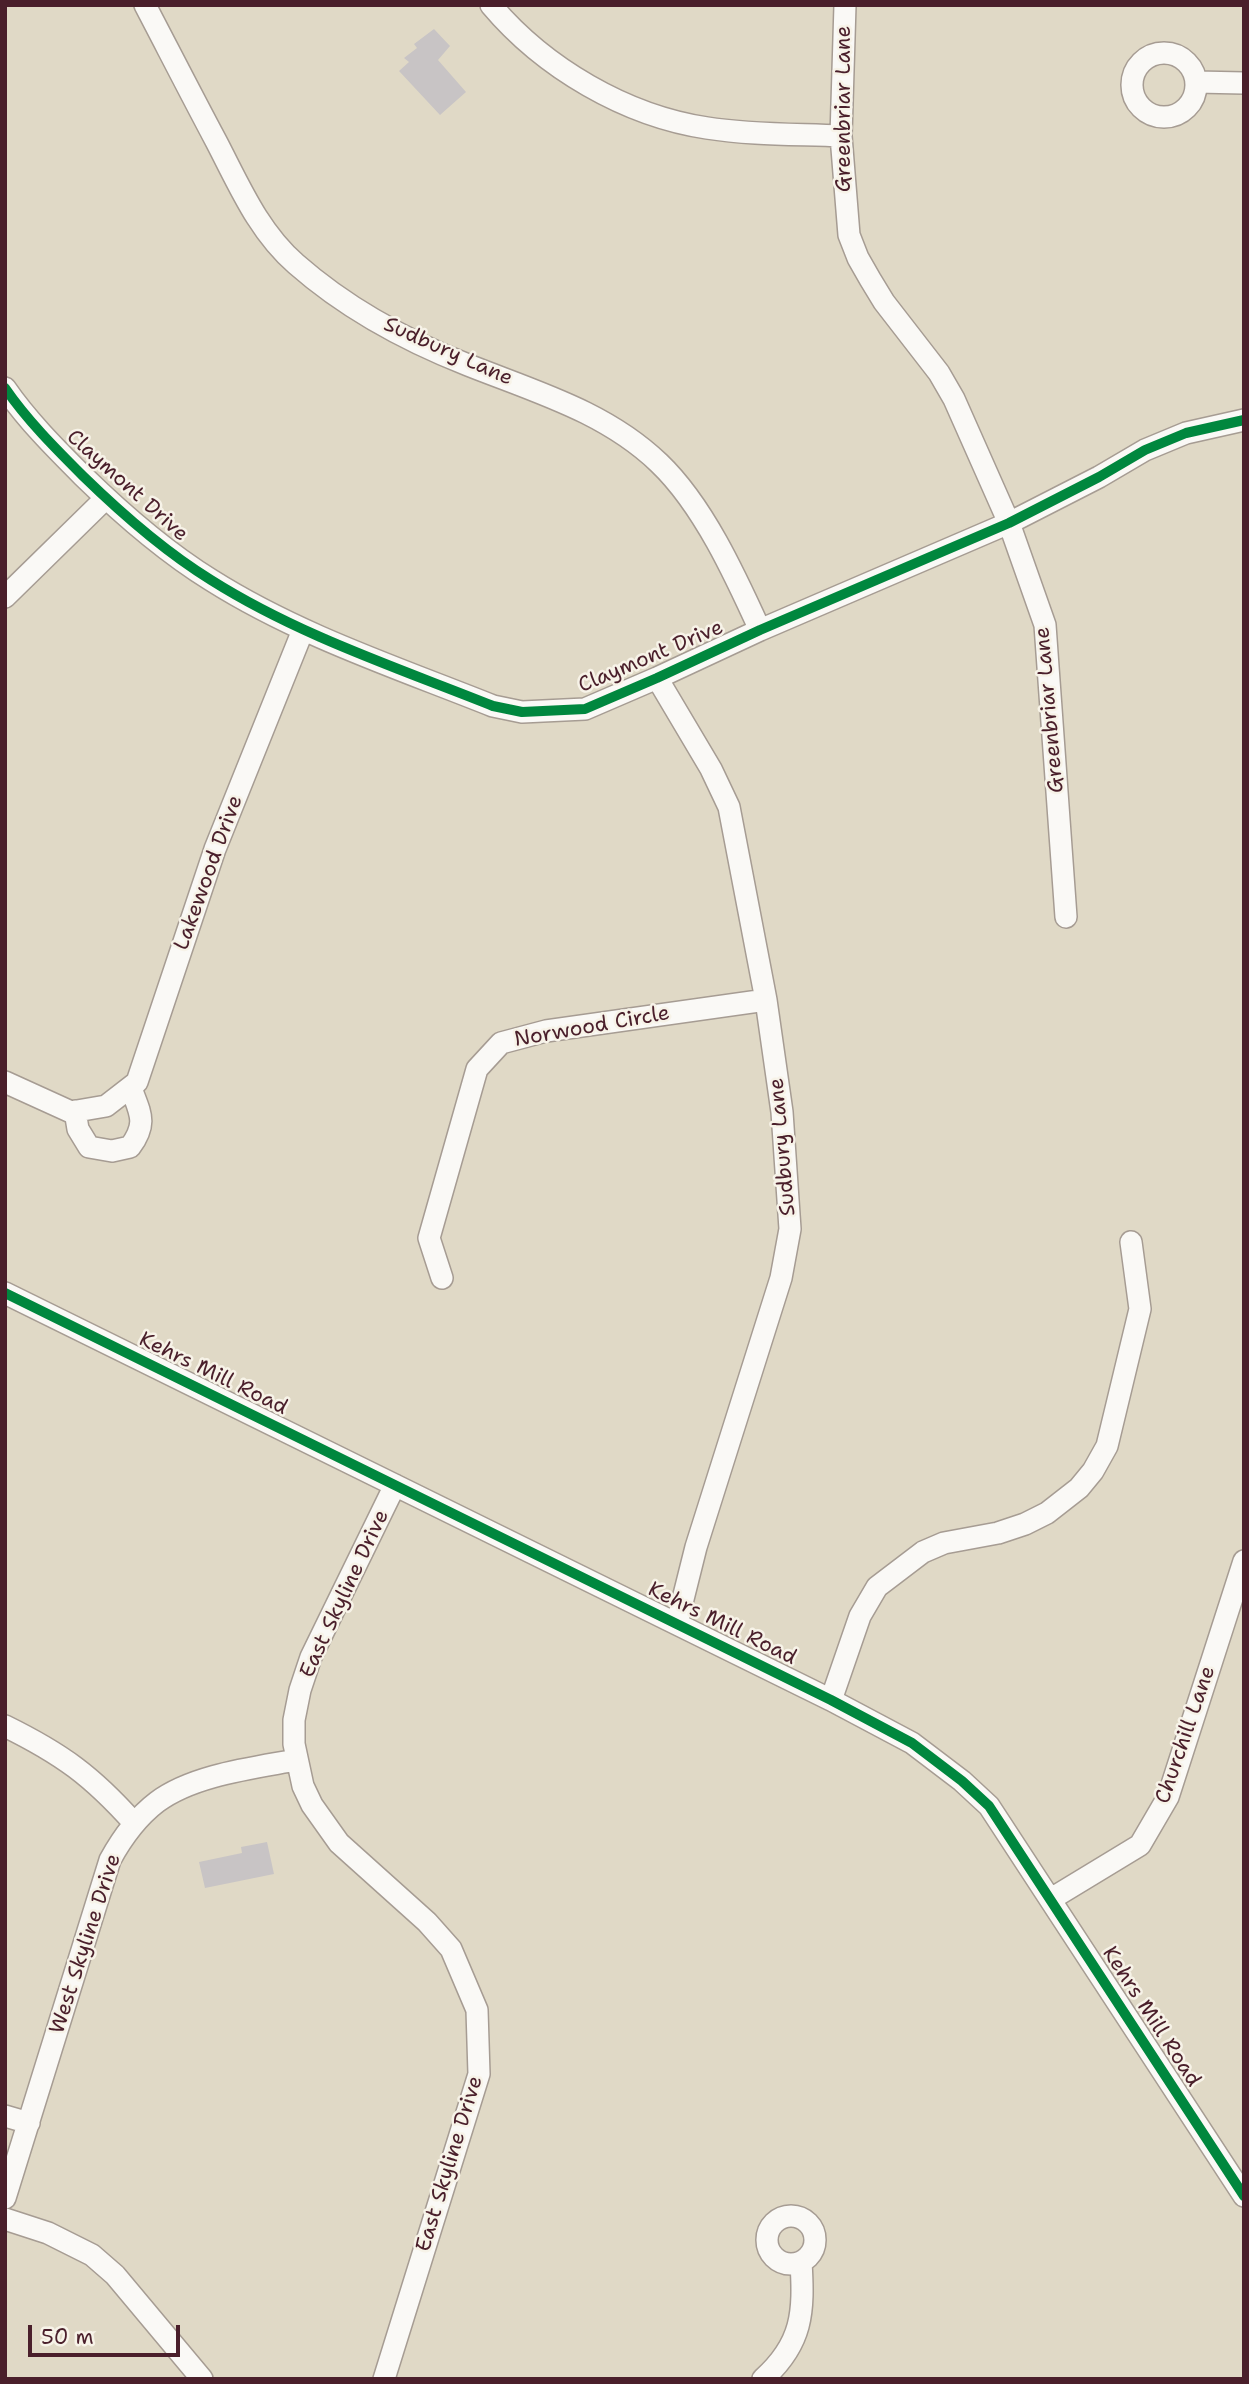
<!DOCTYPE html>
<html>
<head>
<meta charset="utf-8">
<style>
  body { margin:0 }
  #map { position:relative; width:1249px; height:2384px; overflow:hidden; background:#e0d9c6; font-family:"Shantell Sans",sans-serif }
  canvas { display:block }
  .frame { position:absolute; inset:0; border:7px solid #4a1f2b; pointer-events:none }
  .scale { position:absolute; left:28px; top:2325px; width:152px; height:32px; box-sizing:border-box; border:4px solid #4a1f2b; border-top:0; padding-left:9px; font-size:21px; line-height:24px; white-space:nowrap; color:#4a1f2b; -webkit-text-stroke:5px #f7f3e8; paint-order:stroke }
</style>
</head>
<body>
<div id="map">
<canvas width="1249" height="2384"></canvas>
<div class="frame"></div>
<div class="scale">50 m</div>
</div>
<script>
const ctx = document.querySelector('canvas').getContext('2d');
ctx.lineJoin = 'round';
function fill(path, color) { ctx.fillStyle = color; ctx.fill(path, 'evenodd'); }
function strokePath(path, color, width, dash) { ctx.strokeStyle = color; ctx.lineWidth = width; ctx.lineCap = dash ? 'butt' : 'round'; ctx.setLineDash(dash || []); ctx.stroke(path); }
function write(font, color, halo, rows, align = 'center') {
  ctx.font = font + ' "Shantell Sans",sans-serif'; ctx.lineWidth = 5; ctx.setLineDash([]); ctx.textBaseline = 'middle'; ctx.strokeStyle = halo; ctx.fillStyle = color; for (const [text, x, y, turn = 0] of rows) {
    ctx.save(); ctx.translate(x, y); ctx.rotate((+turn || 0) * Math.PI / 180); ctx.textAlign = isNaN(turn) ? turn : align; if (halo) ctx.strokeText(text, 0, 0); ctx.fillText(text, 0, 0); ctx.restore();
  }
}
fill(new Path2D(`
  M 434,29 L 450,46 L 438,60 L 466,92 L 440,115 L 399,71 L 409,62 L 404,58 L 417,48 L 414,44 Z
  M 267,1842 L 274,1874 L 205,1888 L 199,1862 L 242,1853 L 241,1847 Z`), '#c8c4c5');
const minor = new Path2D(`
  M 145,5 C 169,51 192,96 216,141 C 239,185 258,231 296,264 C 346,308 407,341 468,365 C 536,392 606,412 659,463 C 703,505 735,575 760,630
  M 491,5 C 544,68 626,116 707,128 C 751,135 797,134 841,136
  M 845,5 L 841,136 L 849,235 L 858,258 L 870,279 L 884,302 L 939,373 L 954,399 L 1009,523 L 1045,625 L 1066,917
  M1132 85a32 32 0 1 1 64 0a32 32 0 1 1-64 0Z
  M 1196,82 L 1244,83
  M 5,388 C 27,420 55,448 83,476 C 122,514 164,551 211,580 C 298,635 398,668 493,706 L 522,712 L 585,709 L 657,678 L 760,630 L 1009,523 L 1099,477 L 1145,450 L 1186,433 L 1244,420
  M 5,597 L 106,498
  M 657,678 L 711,769 L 729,807 L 766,1000 L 782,1112 L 790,1229 L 781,1278 L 696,1547 L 677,1623
  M 5,1082 L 71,1112 L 106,1106 L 137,1082 L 215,849 L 303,630
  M 75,1111 L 78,1129 L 89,1147 L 112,1151 L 130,1147 C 148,1123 140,1113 131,1088
  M 442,1278 L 429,1238 L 477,1069 L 501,1043 L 546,1031 L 766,1000
  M 5,1293 L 831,1700 L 912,1743 L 962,1781 L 989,1806 L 1244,2196
  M 831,1700 L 860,1616 L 877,1587 L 923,1552 L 944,1543 L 998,1533 L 1025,1524 L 1047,1513 L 1079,1488 L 1093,1471 L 1107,1446 L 1140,1309 L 1131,1242
  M 5,1726 C 62,1754 92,1776 134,1823
  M 1051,1899 L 1140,1845 L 1168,1797 L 1244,1561
  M 5,2116 L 29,2123
  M 5,2198 L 110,1860 C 122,1838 136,1818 157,1802 C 193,1775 253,1768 296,1760
  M767 2240a24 24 0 1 1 48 0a24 24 0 1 1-48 0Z
  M 5,2219 L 48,2233 L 92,2255 L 115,2275 L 202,2379
  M 384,2379 L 479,2074 L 477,2010 L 451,1949 L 427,1922 L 339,1843 L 312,1805 L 303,1786 L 294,1744 L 294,1720 L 300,1690 L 311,1657 L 395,1485
  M 763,2379 C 803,2343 804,2312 801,2262`);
strokePath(minor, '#a69c93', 24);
strokePath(minor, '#faf9f6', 21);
strokePath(new Path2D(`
  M 5,388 C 27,420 55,448 83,476 C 122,514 164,551 211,580 C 298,635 398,668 493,706 L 522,712 L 585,709 L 657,678 L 760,630 L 1009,523 L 1099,477 L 1145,450 L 1186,433 L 1244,420
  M 5,1293 L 831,1700 L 912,1743 L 962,1781 L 989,1806 L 1244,2196`), '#00873e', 10);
write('21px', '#4a1f2b', '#f7f3e8', [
  ["Greenbriar Lane",845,109,-90],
  ["Sudbury Lane",448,352,24],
  ["Claymont Drive",127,486,42],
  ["Claymont Drive",651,657,-23],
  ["Greenbriar Lane",1050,710,-95],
  ["Lakewood Drive",209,873,-70],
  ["Norwood Circle",592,1027,-10],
  ["Sudbury Lane",783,1147,-95],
  ["Kehrs Mill Road",213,1374,26],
  ["East Skyline Drive",345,1594,-65],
  ["Kehrs Mill Road",722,1624,26],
  ["Churchill Lane",1186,1735,-71],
  ["West Skyline Drive",86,1944,-72],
  ["Kehrs Mill Road",1151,2017,57],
  ["East Skyline Drive",450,2164,-73]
]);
</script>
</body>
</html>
